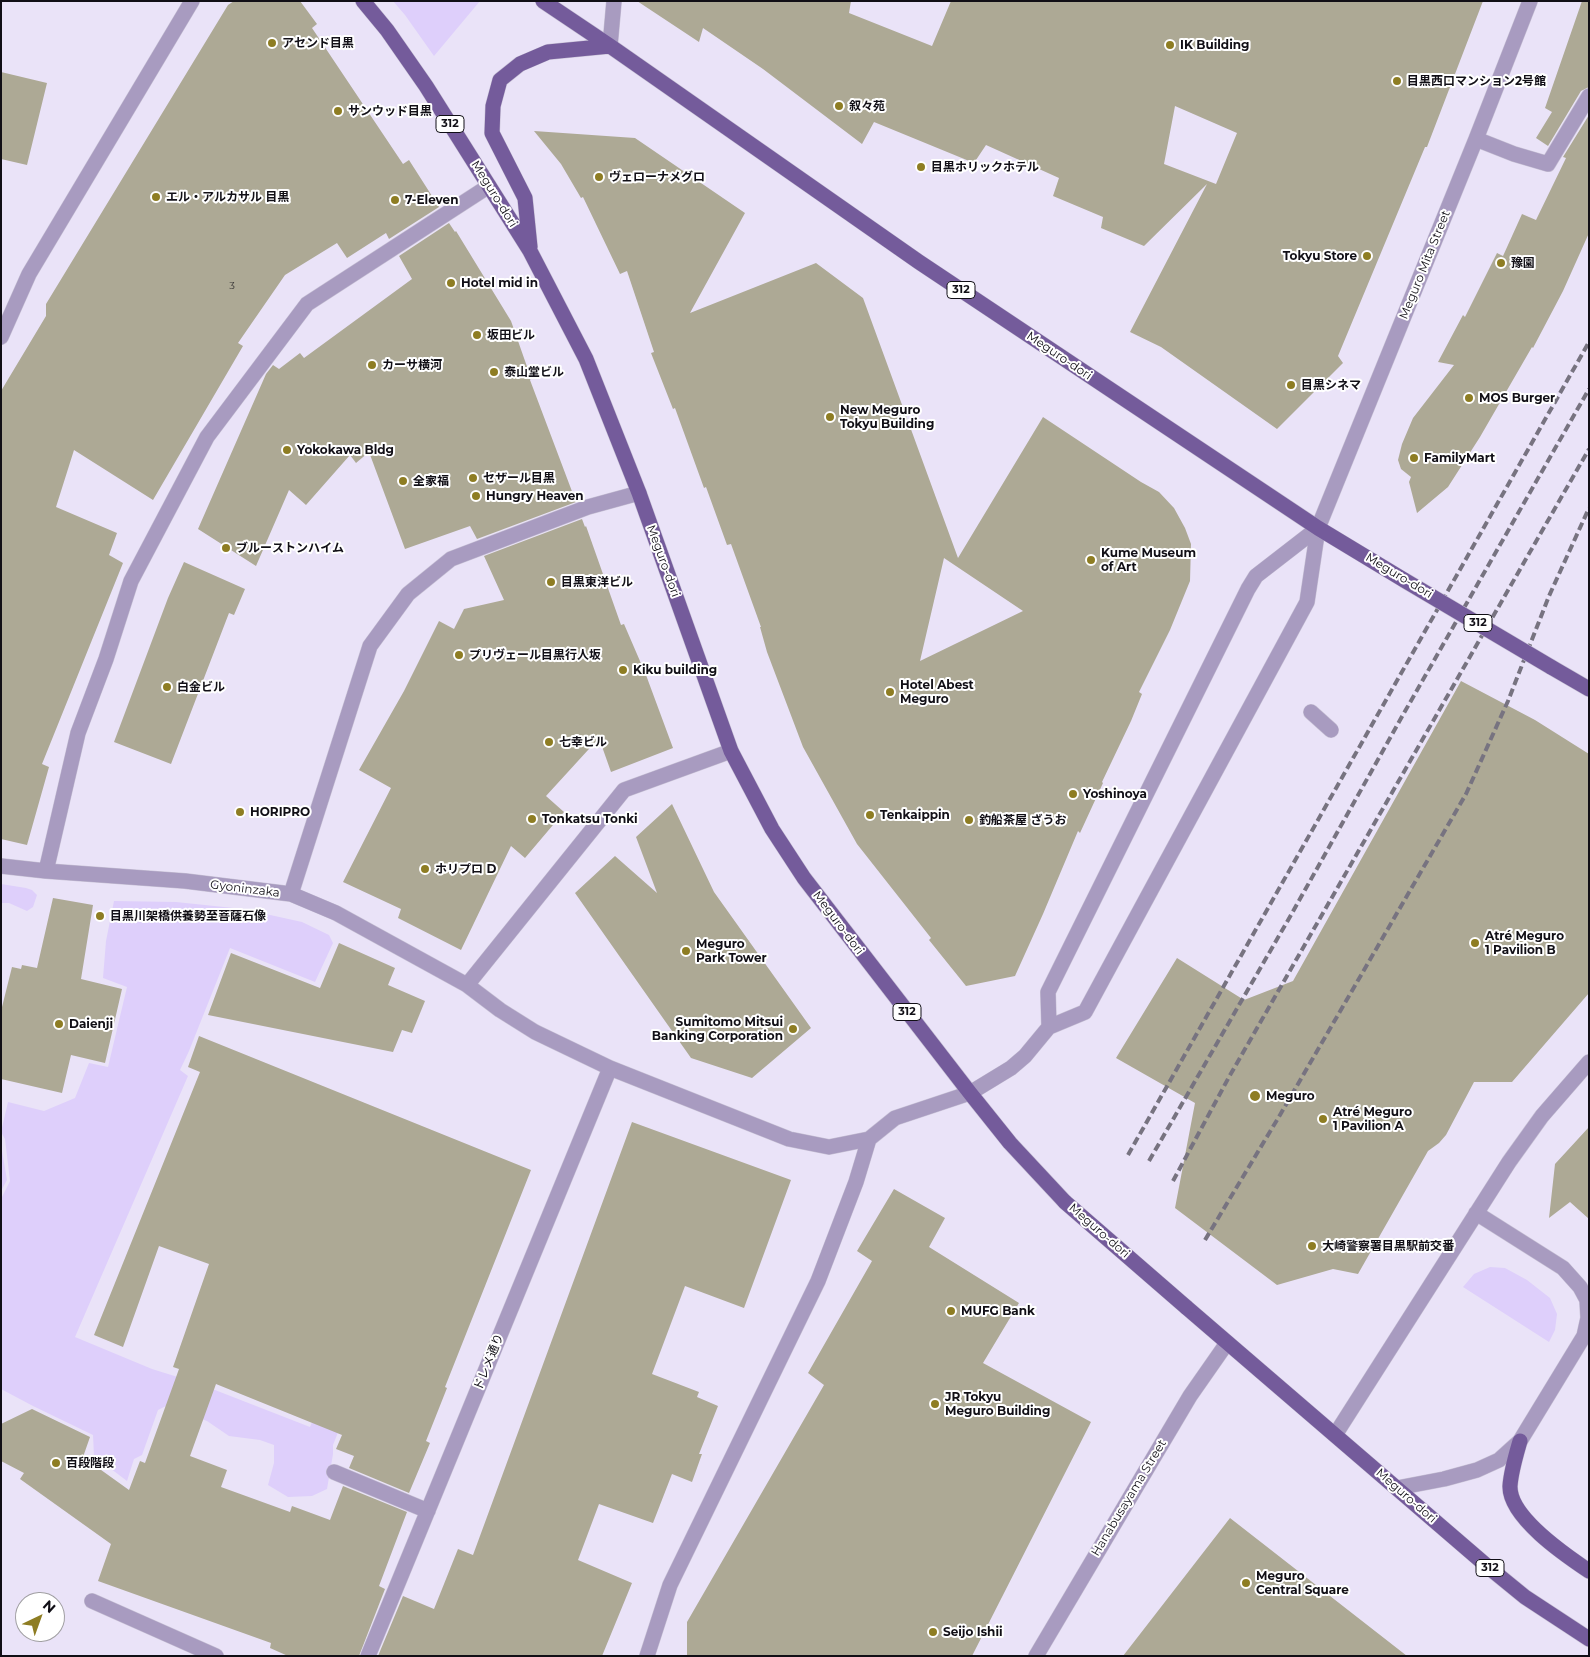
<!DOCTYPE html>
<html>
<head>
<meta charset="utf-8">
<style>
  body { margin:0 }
  #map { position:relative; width:1590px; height:1657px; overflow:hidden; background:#eae3f8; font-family:Montserrat,sans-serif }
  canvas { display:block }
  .frame { position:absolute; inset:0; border:2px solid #110f16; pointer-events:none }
  .north { position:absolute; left:15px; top:1592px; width:50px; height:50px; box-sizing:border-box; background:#fff; border:1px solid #a09fa2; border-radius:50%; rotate:42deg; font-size:14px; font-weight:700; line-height:20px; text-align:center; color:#110f16 }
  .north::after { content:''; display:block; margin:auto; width:18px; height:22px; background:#8e7d23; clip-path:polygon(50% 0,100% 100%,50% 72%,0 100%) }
</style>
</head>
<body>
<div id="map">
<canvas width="1590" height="1657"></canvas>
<div class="frame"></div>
<div class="north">N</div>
</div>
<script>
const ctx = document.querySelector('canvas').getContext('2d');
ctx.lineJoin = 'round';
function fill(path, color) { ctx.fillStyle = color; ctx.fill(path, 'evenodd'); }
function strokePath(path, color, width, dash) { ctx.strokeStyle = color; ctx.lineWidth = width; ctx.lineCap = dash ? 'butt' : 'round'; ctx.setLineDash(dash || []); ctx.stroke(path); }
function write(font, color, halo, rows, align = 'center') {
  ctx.font = font + ' Montserrat,"Noto Sans JP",sans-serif'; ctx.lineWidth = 4; ctx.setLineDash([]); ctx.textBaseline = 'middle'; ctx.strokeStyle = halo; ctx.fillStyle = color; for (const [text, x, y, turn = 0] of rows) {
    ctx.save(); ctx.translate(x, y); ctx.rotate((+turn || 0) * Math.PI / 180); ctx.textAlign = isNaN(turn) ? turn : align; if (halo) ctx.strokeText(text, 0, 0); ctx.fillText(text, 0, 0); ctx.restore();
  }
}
fill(new Path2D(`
  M 393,1 L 480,1 L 434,56 L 405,15 Z
  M 1,884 L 26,888 L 32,890 L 37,895 L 33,907 L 27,911 L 9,903 L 1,903 Z
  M 114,901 L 176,902 L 243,909 L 302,922 L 329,935 L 333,943 L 315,982 L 230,948 L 189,1051 L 180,1070 L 188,1076 L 75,1337 L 152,1369 L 197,1383 L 310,1427 L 342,1349 L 356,1387 L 333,1445 L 333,1454 L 327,1489 L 312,1496 L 288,1497 L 268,1485 L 274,1463 L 274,1445 L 260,1440 L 229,1436 L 207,1421 L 166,1406 L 158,1410 L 142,1455 L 134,1459 L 127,1481 L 94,1456 L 93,1435 L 33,1406 L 1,1389 L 1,1199 L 10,1181 L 5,1139 L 1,1132 L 8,1102 L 44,1111 L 75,1098 L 89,1063 L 108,1067 L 127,987 L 103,978 L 106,941 Z
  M 1,1145 L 7,1180 L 1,1191 Z
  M 1490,1267 L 1505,1268 L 1527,1280 L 1550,1298 L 1557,1314 L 1555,1330 L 1549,1342 L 1463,1287 L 1474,1274 Z`), '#decffb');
fill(new Path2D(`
  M 234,1 L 300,1 L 317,24 L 312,28 L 403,164 L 409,160 L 439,207 L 389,239 L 386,233 L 347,258 L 337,243 L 285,275 L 238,343 L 243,346 L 153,500 L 74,450 L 56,507 L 117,533 L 109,555 L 123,563 L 42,764 L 49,767 L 27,845 L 1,839 L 1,391 L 46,316 L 46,304 L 228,5 Z
  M 637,1 L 851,1 L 849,13 L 932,46 L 951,1 L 1483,1 L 1427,147 L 1425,147 L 1338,356 L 1343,363 L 1277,429 L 1161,347 L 1130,332 L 1207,184 L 1144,246 L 1101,228 L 1103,217 L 1053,196 L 1059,178 L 986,145 L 974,163 L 874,122 L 862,144 L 763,69 L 703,28 L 699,42 ZM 1175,106 L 1237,133 L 1216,184 L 1164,164 Z
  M 1582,1 L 1589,1 L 1589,87 L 1581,91 L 1548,146 L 1536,138 L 1552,112 L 1545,108 Z
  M 1,72 L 47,83 L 27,165 L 1,159 Z
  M 1589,115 L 1589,233 L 1563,291 L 1533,348 L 1532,347 L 1480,437 L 1448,487 L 1417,513 L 1409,482 L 1411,477 L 1401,469 L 1398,460 L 1402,444 L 1413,418 L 1454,365 L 1438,362 L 1463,315 L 1465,317 L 1497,253 L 1503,256 L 1522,214 L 1536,220 L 1566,158 L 1563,157 Z
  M 534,131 L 635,138 L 745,213 L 690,313 L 816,263 L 863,298 L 958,558 L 1043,417 L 1141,482 L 1159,492 L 1174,508 L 1185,528 L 1191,544 L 1190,581 L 1170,630 L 1139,692 L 1142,694 L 1131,721 L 1102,782 L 1103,783 L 1080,833 L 1078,831 L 1043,914 L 1015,976 L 966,986 L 929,940 L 931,938 L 857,844 L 803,747 L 767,652 L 760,627 L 761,627 L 731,544 L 727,545 L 706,487 L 704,488 L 675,408 L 673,409 L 651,353 L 654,352 L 627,271 L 620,274 L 583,197 L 581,198 L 561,164 ZM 944,558 L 1023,611 L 920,661 Z
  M 449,223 L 455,232 L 456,231 L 511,321 L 531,378 L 530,380 L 576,502 L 477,539 L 470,526 L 405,549 L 369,452 L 356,463 L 350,455 L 306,505 L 289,490 L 256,566 L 198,529 L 266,374 L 273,365 L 279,369 L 300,353 L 304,358 L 412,279 L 399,256 Z
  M 582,519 L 585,527 L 586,526 L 621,625 L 624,624 L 646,675 L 673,748 L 611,772 L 599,738 L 546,796 L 564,812 L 525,858 L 511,846 L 461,950 L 398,918 L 401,909 L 343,882 L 391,788 L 359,770 L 404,691 L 439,621 L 454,629 L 464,609 L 504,600 L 484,556 Z
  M 184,562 L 245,589 L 234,615 L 229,613 L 171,764 L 114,742 L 168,598 Z
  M 1461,681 L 1535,720 L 1589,754 L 1589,993 L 1512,1082 L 1474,1082 L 1446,1135 L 1439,1143 L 1428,1151 L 1358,1274 L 1333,1269 L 1277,1285 L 1175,1208 L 1195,1103 L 1116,1058 L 1177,958 L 1244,1000 L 1293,981 Z
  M 672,804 L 714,892 L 811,1028 L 752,1078 L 691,1058 L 575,893 L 615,856 L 657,893 L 636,837 Z
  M 53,898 L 93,905 L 81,979 L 122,989 L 105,1063 L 71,1055 L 62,1093 L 1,1079 L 1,1011 L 12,967 L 21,969 L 22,965 L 37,968 Z
  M 339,943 L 395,968 L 388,985 L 425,1001 L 412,1033 L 402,1030 L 393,1052 L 208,1015 L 231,953 L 320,988 Z
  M 199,1036 L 531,1170 L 445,1387 L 447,1388 L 426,1441 L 430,1443 L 409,1493 L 349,1468 L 354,1456 L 336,1449 L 342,1435 L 216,1384 L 190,1456 L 227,1470 L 221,1487 L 290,1512 L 292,1506 L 330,1520 L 343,1486 L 407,1512 L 379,1586 L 385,1589 L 359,1656 L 288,1656 L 270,1648 L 271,1643 L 98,1581 L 111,1544 L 20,1479 L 24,1473 L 1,1461 L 1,1424 L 32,1409 L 90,1437 L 83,1457 L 129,1490 L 140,1461 L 145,1463 L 179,1369 L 173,1367 L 209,1264 L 159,1246 L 123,1347 L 94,1335 L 200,1072 L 188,1067 Z
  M 632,1122 L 791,1180 L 744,1308 L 685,1286 L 652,1374 L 699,1392 L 697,1397 L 718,1406 L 699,1454 L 702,1454 L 692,1482 L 672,1474 L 653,1523 L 599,1504 L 578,1560 L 632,1583 L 602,1656 L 378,1656 L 403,1596 L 434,1609 L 458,1549 L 473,1555 Z
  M 1589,1127 L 1589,1219 L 1570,1202 L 1549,1218 L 1555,1164 Z
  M 894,1189 L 945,1218 L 929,1247 L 1019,1303 L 983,1363 L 1091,1422 L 972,1656 L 687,1656 L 687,1622 L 824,1385 L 808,1373 L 872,1261 L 857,1251 Z
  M 1230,1518 L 1407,1656 L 1123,1656 Z`), '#ada995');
const minor = new Path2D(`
  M 610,46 L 614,1
  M 1476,139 L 1514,154 L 1548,164 L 1589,96
  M 1,337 L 29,274 L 192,1
  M 1311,712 L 1331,730
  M 1,866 L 46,871 L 185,881 L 291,894 L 336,913 L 467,985 L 500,1010 L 535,1032 L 610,1068 L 789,1139 L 829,1147 L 869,1139 L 895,1118 L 970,1093 L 1011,1068 L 1025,1056 L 1049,1027 L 1085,1012 L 1307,602 L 1318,528 L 1476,139 L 1530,1
  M 46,871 L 78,733 L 106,659 L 131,581 L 207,437 L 307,304 L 489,186
  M 291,894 L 370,646 L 408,594 L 451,559 L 588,507 L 639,493
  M 467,985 L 624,790 L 731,751
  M 1049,1027 L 1048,992 L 1248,589 L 1256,576 L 1318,528
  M 1335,1435 L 1509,1162 L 1542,1116 L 1589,1062
  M 334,1472 L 428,1511
  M 1397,1488 L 1444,1479 L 1477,1470 L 1499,1460 L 1520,1441 L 1584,1336 L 1588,1318 L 1587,1300 L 1580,1287 L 1563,1268 L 1476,1213
  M 92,1601 L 216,1656
  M 368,1656 L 610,1068
  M 647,1656 L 670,1585 L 818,1281 L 856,1182 L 869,1139
  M 1036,1656 L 1190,1396 L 1227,1343`);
const major = new Path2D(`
  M 363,1 L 387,30 L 426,86 L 530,251 L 586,359 L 639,493 L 731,751 L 772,829 L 804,878 L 970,1093 L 1010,1143 L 1065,1202
  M 543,1 L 610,46 L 919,262 L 1318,528 L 1404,580
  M 530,247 L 525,198 L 492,133 L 493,106 L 500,80 L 520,64 L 548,52 L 610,46
  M 1551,667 L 1589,689
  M 1186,1307 L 1487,1566 L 1525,1597 L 1589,1639
  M 1520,1441 C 1516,1455 1511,1471 1510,1486 C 1509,1517 1565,1555 1589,1571`);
strokePath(minor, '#c7c1d4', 16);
strokePath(major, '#c7c1d4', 16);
strokePath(minor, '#a89bc0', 15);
strokePath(major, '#745b9b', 15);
strokePath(new Path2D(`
  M 1128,1155 L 1589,342
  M 1149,1161 L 1291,915 L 1404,713 L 1589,389
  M 1173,1181 L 1229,1077 L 1589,449
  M 1205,1240 L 1280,1115 L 1466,794 L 1508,701 L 1549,596 L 1589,508`), '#777380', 4, [8, 4]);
const majorBridge = new Path2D(`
  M 1404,580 L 1551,667
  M 1065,1202 L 1186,1307`);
strokePath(majorBridge, '#c7c1d4', 16, []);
strokePath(majorBridge, '#745b9b', 15);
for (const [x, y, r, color] of [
  [272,43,5,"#8e7d23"],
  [1170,45,5,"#8e7d23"],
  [1397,81,5,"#8e7d23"],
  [839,106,5,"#8e7d23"],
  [338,111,5,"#8e7d23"],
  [921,167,5,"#8e7d23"],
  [599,177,5,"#8e7d23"],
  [156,197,5,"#8e7d23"],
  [395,200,5,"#8e7d23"],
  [1367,256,5,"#8e7d23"],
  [1501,263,5,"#8e7d23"],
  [451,283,5,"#8e7d23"],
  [477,335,5,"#8e7d23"],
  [372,365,5,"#8e7d23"],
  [494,372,5,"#8e7d23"],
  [1291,385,5,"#8e7d23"],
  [1469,398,5,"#8e7d23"],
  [830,417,5,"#8e7d23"],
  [287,450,5,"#8e7d23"],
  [1414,458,5,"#8e7d23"],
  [473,478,5,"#8e7d23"],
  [403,481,5,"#8e7d23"],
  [476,496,5,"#8e7d23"],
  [226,548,5,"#8e7d23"],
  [1091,560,5,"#8e7d23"],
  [551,582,5,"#8e7d23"],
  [459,655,5,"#8e7d23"],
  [623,670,5,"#8e7d23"],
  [167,687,5,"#8e7d23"],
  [890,692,5,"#8e7d23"],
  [549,742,5,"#8e7d23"],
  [1073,794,5,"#8e7d23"],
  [240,812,5,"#8e7d23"],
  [870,815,5,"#8e7d23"],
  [532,819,5,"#8e7d23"],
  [969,820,5,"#8e7d23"],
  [425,869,5,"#8e7d23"],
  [100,916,5,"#8e7d23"],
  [1475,943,5,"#8e7d23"],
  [686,951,5,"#8e7d23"],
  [59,1024,5,"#8e7d23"],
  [793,1029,5,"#8e7d23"],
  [1255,1096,6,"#8e7d23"],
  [1323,1119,5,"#8e7d23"],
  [1312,1246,5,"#8e7d23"],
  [951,1311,5,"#8e7d23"],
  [935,1404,5,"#8e7d23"],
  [56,1463,5,"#8e7d23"],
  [1246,1583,5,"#8e7d23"],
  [933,1632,5,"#8e7d23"]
]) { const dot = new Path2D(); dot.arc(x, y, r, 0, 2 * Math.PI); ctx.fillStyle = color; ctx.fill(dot); strokePath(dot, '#fff', 2); }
write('10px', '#383636', null, [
  ["3",232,286]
]);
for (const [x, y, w] of [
  [450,124,28],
  [961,290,28],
  [1478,623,28],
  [907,1012,28],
  [1490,1568,28]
]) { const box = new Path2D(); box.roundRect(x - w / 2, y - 8.5, w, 17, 4); ctx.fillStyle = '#fff'; ctx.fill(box); strokePath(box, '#110f16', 1); }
write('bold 11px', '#110f16', null, [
  ["312",450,124],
  ["312",961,290],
  ["312",1478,623],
  ["312",907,1012],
  ["312",1490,1568]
]);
write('bold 12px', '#110f16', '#fff', [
  ["アセンド目黒",282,43],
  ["IK Building",1180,45],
  ["目黒西口マンション2号館",1407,81],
  ["叙々苑",849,106],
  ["サンウッド目黒",348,111],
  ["目黒ホリックホテル",931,167],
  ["ヴェローナメグロ",609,177],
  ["エル・アルカサル 目黒",166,197],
  ["7-Eleven",405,200],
  ["Tokyu Store",1357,256,"right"],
  ["豫園",1511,263],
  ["Hotel mid in",461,283],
  ["坂田ビル",487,335],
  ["カーサ横河",382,365],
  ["泰山堂ビル",504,372],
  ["目黒シネマ",1301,385],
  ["MOS Burger",1479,398],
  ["New Meguro",840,410],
  ["Tokyu Building",840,424],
  ["Yokokawa Bldg",297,450],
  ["FamilyMart",1424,458],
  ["セザール目黒",483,478],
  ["全家福",413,481],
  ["Hungry Heaven",486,496],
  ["ブルーストンハイム",236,548],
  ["Kume Museum",1101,553],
  ["of Art",1101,567],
  ["目黒東洋ビル",561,582],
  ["プリヴェール目黒行人坂",469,655],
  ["Kiku building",633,670],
  ["Hotel Abest",900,685],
  ["Meguro",900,699],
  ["白金ビル",177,687],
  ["七幸ビル",559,742],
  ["Yoshinoya",1083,794],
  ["HORIPRO",250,812],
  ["Tenkaippin",880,815],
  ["Tonkatsu Tonki",542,819],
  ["釣船茶屋 ざうお",979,820],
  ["ホリプロ D",435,869],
  ["目黒川架橋供養勢至菩薩石像",110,916],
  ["Atré Meguro",1485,936],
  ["1 Pavilion B",1485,950],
  ["Meguro",696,944],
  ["Park Tower",696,958],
  ["Sumitomo Mitsui",783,1022,"right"],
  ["Banking Corporation",783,1036,"right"],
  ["Daienji",69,1024],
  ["Meguro",1266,1096],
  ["Atré Meguro",1333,1112],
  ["1 Pavilion A",1333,1126],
  ["大崎警察署目黒駅前交番",1322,1246],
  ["MUFG Bank",961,1311],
  ["JR Tokyu",945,1397],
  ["Meguro Building",945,1411],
  ["百段階段",66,1463],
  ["Meguro",1256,1576],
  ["Central Square",1256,1590],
  ["Seijo Ishii",943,1632]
], 'left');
write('12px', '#110f16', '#fff', [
  ["Meguro-dori",494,194,58],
  ["Meguro Mita Street",1425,265,-68],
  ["Meguro-dori",1059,356,34],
  ["Meguro-dori",663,561,70],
  ["Meguro-dori",1399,576,31],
  ["Gyoninzaka",245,889,7],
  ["Meguro-dori",838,923,53],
  ["Meguro-dori",1099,1231,41],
  ["ドレメ通り",489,1362,-68],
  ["Meguro-dori",1406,1496,41],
  ["Hanabusayama Street",1129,1498,-59]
]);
</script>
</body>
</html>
